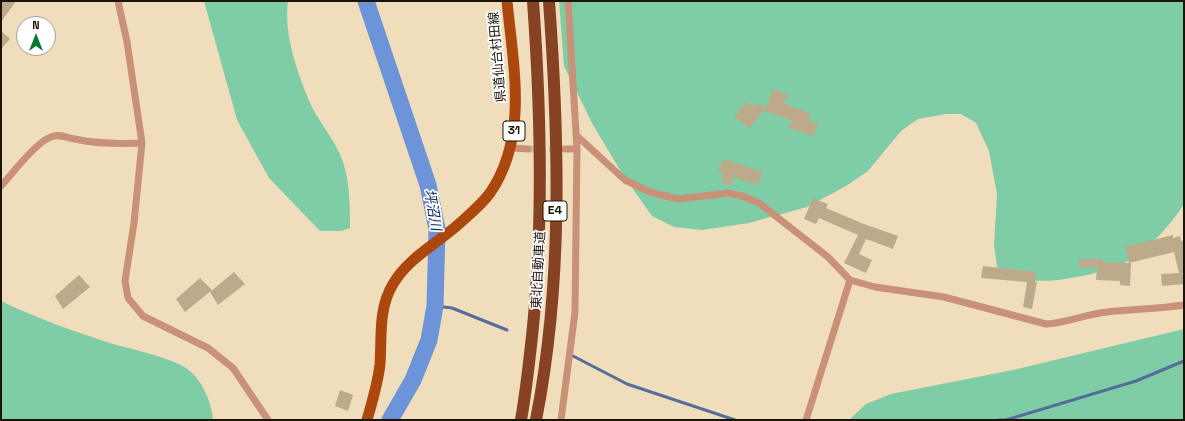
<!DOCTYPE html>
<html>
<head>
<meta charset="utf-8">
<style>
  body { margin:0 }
  #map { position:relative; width:1185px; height:421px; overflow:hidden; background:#f0ddbb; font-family:"Space Grotesk",sans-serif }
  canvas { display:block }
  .frame { position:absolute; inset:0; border:2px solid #1a1408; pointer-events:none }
  .north { position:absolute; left:16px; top:16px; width:40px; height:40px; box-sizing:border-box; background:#fff; border:1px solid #a3a19c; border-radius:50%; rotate:0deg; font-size:11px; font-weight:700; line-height:16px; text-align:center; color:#1a1408 }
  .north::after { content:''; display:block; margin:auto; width:14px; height:18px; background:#037a31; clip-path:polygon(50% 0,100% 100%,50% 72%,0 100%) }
</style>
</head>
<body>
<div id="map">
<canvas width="1185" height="421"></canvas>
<div class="frame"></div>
<div class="north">N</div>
</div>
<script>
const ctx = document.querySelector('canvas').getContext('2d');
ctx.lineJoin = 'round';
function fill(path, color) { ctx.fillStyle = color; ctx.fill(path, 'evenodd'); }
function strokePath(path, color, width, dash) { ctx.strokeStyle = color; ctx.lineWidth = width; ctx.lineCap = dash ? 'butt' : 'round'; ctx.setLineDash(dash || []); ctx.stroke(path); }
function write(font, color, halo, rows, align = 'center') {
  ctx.font = font + ' "Space Grotesk","Noto Sans JP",sans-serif'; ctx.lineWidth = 3.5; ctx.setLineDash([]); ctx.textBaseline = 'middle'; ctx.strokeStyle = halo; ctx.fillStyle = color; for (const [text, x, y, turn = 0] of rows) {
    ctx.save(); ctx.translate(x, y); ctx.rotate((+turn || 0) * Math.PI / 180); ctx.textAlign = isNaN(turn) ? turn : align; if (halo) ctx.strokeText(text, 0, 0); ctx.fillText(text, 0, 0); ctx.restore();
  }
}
fill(new Path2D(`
  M 204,1 L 288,1 C 283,34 299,79 313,109 C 322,126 338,145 343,162 C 350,183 350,206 350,228 L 341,231 L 320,231 L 269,178 L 237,120 Z
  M 559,1 L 1184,1 L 1184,204 C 1170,226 1149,249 1126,262 C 1106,273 1053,284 1031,280 C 1018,278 1008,273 997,267 L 994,245 L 997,194 L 989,151 L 976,123 L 961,114 L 946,114 L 918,119 L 901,131 L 868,171 L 846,186 L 807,207 L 749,223 L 702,230 L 674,227 L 652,216 L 623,175 L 593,125 L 564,66 Z
  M 1,301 C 36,318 73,331 110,343 C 130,349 175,358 190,371 C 203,382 212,404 213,420 L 1,420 Z
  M 1184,329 L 1184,420 L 849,420 L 866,404 L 891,394 L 1013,370 Z`), '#7fcda7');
strokePath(new Path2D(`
  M 435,306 L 452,308 L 507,330
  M 573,356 L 627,384 L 735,420
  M 998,420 L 1006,420 L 1136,381 L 1184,361`), '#546d9a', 3);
strokePath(new Path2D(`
  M 366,1 L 428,185 L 437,229 L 435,306 L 429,340 L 413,380 L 390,420`), '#6d93d8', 17);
fill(new Path2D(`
  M 1,1 L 16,1 L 1,22 Z
  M 1,31 L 10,39 L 1,49 Z
  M 773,89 L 788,95 L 785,104 L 810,113 L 808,120 L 818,124 L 813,136 L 789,128 L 792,121 L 765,111 L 766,107 L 750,128 L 734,117 L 746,102 L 753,106 L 757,103 L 766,107 Z
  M 723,159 L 763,172 L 758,185 L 733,177 L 732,185 L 722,184 L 723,173 L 718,172 Z
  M 813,198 L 828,204 L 826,208 L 864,224 L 898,236 L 893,249 L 866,239 L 859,254 L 872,260 L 866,273 L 844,263 L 858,235 L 819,218 L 816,224 L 804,219 Z
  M 1173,235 L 1173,238 L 1180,236 L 1181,241 L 1184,240 L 1184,284 L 1162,286 L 1161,274 L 1179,273 L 1174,252 L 1129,263 L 1125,247 Z
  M 1079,259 L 1103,259 L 1103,262 L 1131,263 L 1130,286 L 1120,285 L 1120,281 L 1096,280 L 1097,268 L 1079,267 Z
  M 983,266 L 1036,272 L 1035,282 L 1037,282 L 1032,309 L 1023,307 L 1027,282 L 981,278 Z
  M 234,272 L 245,284 L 218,305 L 210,292 Z
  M 79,275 L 90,287 L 63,309 L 55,296 Z
  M 200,278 L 212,290 L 185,312 L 176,299 Z
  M 340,390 L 353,395 L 348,411 L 335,406 Z`), '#bdaa8a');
strokePath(new Path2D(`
  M 528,149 L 559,149`), '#d0bfa0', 7, [7, 3.5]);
strokePath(new Path2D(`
  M 118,1 L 127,42 L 142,143 L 134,223 L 125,281 L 128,298 L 143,316 L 208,348 L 233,368 L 268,420
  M 576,135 L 625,180 L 650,192 L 678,199 L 728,193 L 742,196 L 759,203 L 828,257 L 850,280 L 875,287 L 944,297 L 1046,324 C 1067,323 1086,314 1107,312 C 1133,309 1158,309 1184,305
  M 511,148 L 528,149
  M 565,149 L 577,149
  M 1,186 C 12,174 36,142 51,137 C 59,133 67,138 75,139 C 97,144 119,144 142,143
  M 561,420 L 575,312 L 577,149 L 568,1
  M 806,420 L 850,280`), '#c99178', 7);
strokePath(new Path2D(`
  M 367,420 C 372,402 378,383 380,364 C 382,336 378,309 393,284 C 408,258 438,243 460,223 C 470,214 482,204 490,193 C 529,136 513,65 507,1`), '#ac480e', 11);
strokePath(new Path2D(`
  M 521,420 C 526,392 529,364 532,336 C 544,225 541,112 533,1
  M 536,420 C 563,283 559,140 549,1`), '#864222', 12);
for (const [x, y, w] of [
  [514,131,22],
  [555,211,24]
]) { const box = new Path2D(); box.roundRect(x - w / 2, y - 10, w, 20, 3); ctx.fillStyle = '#fff'; ctx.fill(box); strokePath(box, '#1a1408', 1); }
write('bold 12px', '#1a1408', null, [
  ["31",514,131],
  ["E4",555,211]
]);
write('13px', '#1a1408', '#fff', [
  ["県道仙台村田線",498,57,-95],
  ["東北自動車道",539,270,-87]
]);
write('italic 14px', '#042460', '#fff', [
  ["坪沼川",432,210,80]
]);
</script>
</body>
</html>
